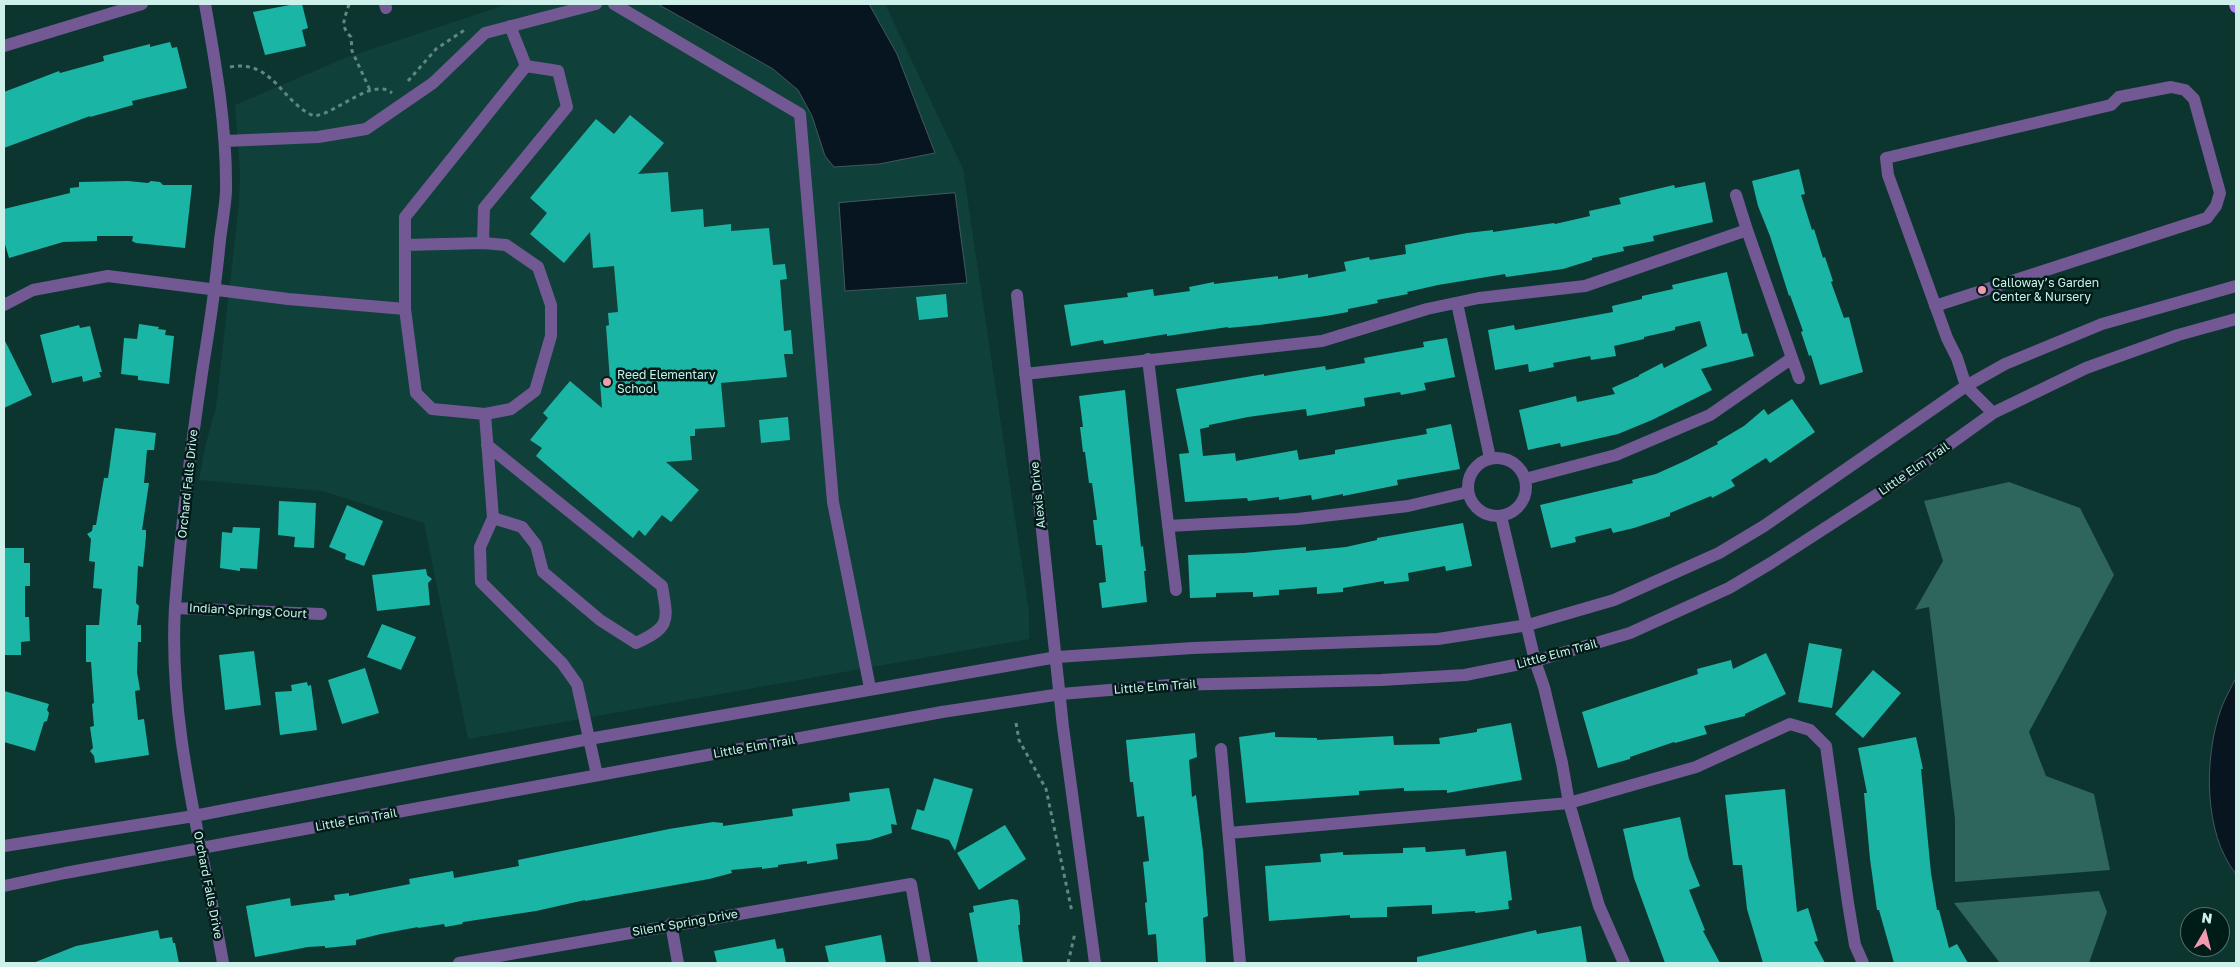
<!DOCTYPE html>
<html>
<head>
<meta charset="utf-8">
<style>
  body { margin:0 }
  #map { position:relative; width:2240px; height:967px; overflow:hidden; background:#0c3530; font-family:"Golos Text",sans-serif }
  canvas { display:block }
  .frame { position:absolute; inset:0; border:5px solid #cdf1ea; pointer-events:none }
  .north { position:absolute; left:2180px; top:907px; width:50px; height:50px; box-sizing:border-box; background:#001c18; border:1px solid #52716c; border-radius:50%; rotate:8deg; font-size:14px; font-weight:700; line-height:20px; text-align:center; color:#cdf1ea }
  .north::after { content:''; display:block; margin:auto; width:18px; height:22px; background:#f29ab0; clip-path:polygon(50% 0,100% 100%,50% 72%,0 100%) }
</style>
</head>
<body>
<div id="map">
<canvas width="2240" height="967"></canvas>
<div class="frame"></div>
<div class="north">N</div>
</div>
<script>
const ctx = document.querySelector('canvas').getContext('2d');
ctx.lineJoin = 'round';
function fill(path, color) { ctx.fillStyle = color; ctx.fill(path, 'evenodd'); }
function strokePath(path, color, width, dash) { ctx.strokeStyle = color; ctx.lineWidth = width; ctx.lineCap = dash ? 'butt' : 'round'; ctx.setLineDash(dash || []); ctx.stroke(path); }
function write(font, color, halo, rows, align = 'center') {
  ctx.font = font + ' "Golos Text",sans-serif'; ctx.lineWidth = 5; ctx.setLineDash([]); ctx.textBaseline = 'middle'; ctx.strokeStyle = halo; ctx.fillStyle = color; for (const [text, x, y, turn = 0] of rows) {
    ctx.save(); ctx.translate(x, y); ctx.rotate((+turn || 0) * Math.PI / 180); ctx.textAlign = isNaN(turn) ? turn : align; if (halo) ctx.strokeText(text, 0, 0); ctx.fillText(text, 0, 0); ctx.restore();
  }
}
fill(new Path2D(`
  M 508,4 L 885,4 L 963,169 L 1029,612 L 1029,639 L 468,739 L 424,523 L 322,491 L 199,480 L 205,447 L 216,407 L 239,203 L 240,173 L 235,105 L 345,58 Z`), '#0f403a');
fill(new Path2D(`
  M 2009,482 L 2080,508 L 2114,575 L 2029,732 L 2046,776 L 2094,794 L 2110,870 L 1955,882 L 1955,819 L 1929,607 L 1915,610 L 1943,561 L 1924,501 Z
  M 2099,891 L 2107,912 L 2089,963 L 2000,963 L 1954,903 Z`), '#2e655d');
const water = new Path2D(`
  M 658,4 L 869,4 L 897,54 L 935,153 L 879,164 L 834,167 L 825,156 L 812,116 L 798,90 L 773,69 Z
  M 955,193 L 967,283 L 845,291 L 839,203 Z
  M 2236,678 L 2236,874 C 2203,833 2204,757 2221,709 C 2225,698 2231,688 2236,678 Z`);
fill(water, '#071520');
strokePath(water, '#42575d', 1);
fill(new Path2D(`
  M 295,4 L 302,4 L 308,28 L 302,30 L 306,46 L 265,55 L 253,12 Z
  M 170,42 L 172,48 L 177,47 L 187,88 L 132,101 L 133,105 L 90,117 L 90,116 L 4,148 L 4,92 L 59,71 L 60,73 L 104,61 L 103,56 L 150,44 L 150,47 Z
  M 630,115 L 664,143 L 638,174 L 668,172 L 671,212 L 703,209 L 704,227 L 731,224 L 731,231 L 769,228 L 773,265 L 785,264 L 787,279 L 780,280 L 784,331 L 791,330 L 793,354 L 784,354 L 787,377 L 721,383 L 725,427 L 695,429 L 695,436 L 690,436 L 692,460 L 666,462 L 699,490 L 671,522 L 662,515 L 645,536 L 639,530 L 633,538 L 536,456 L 542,448 L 530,440 L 548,418 L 543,413 L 570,381 L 602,408 L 600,382 L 610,381 L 606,326 L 609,325 L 608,313 L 618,312 L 614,266 L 593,268 L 590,232 L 564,263 L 530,234 L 547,213 L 530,198 L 596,119 L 614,134 Z
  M 1799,169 L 1805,194 L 1801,195 L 1812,230 L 1814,229 L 1823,258 L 1825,257 L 1833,281 L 1831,282 L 1844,318 L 1849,317 L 1863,372 L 1820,385 L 1811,355 L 1809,356 L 1801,332 L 1803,331 L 1790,295 L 1789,296 L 1770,236 L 1758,206 L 1752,181 Z
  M 128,181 L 148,183 L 151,181 L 160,182 L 163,185 L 192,185 L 185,248 L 136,243 L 132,241 L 133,236 L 97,236 L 97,241 L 63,242 L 9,258 L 4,241 L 4,209 L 70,193 L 70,188 L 79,187 L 79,182 Z
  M 1705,182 L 1713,222 L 1653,236 L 1654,241 L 1623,247 L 1624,251 L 1592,258 L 1592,260 L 1563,269 L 1506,277 L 1505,274 L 1438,285 L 1407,292 L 1408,294 L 1377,300 L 1378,303 L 1348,309 L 1348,312 L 1326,316 L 1259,325 L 1228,328 L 1228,327 L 1167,336 L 1167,334 L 1104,344 L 1103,340 L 1071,346 L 1064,305 L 1128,297 L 1127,293 L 1153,289 L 1154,296 L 1190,291 L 1189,287 L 1214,282 L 1214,284 L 1278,276 L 1278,279 L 1308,274 L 1308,278 L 1346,271 L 1344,262 L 1369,257 L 1370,260 L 1406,254 L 1405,245 L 1467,233 L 1493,230 L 1493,232 L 1554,223 L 1555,224 L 1590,216 L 1589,211 L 1621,204 L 1619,198 L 1674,185 L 1675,188 Z
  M 1727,272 L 1742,334 L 1747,333 L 1754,356 L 1701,369 L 1712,390 L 1652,420 L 1618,434 L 1561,447 L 1560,443 L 1528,450 L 1519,410 L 1576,396 L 1577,402 L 1615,394 L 1612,388 L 1639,376 L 1639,375 L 1662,363 L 1664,368 L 1707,346 L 1700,321 L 1675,327 L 1675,330 L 1644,337 L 1644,339 L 1614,346 L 1616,356 L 1591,360 L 1590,356 L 1553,363 L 1554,367 L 1529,372 L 1528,364 L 1495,370 L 1488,330 L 1514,325 L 1515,330 L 1613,312 L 1612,306 L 1642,299 L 1642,296 L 1673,289 L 1672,285 Z
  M 946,294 L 948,317 L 919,320 L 916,297 Z
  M 139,324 L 159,327 L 158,329 L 166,330 L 165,335 L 174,336 L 169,384 L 138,380 L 138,376 L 121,374 L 124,338 L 137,339 Z
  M 79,325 L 80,328 L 90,326 L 102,372 L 99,372 L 101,377 L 83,382 L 82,376 L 52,383 L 40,335 Z
  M 1447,338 L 1455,377 L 1424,383 L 1426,390 L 1401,395 L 1400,392 L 1364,398 L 1365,406 L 1307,416 L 1306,409 L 1248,417 L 1209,425 L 1209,427 L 1200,429 L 1203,456 L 1235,453 L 1236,461 L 1297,450 L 1299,460 L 1335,454 L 1335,450 L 1427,434 L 1426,429 L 1451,424 L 1460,469 L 1397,480 L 1398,485 L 1343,496 L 1343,494 L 1312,500 L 1311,495 L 1279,500 L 1279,497 L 1248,501 L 1247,498 L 1185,502 L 1179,454 L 1189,453 L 1176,389 L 1264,374 L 1264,376 L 1325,366 L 1326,370 L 1365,363 L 1364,358 L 1424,347 L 1423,342 Z
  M 4,339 L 32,395 L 4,408 Z
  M 1125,390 L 1141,547 L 1143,546 L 1146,571 L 1144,571 L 1147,602 L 1102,608 L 1099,583 L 1106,582 L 1102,545 L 1096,545 L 1093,520 L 1097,520 L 1092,483 L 1089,483 L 1085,452 L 1083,452 L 1080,427 L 1083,427 L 1079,396 Z
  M 1792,399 L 1815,432 L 1770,463 L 1766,458 L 1731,480 L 1735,486 L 1712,498 L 1711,496 L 1670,513 L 1670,516 L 1634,528 L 1613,533 L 1611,528 L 1575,537 L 1576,542 L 1551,548 L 1540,505 L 1633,483 L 1632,480 L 1656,474 L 1687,460 L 1718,444 L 1717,442 L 1744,426 L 1764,409 L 1768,415 Z
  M 788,417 L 790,440 L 761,443 L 759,420 Z
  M 115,428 L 156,433 L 154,450 L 147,450 L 144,483 L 149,483 L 142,530 L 146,530 L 146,536 L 143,567 L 138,566 L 136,603 L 139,606 L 137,625 L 141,625 L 141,642 L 138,642 L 137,672 L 140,690 L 135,691 L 138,720 L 144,719 L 149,755 L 95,763 L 94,756 L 90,751 L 93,748 L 90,727 L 94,726 L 92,704 L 94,703 L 91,662 L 86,662 L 86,625 L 99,625 L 102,589 L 93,588 L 95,562 L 89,561 L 91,539 L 87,534 L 92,531 L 93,525 L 96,525 L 104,478 L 108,478 Z
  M 279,501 L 316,503 L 314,548 L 294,547 L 295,537 L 278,535 Z
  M 347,505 L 383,521 L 364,566 L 345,559 L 346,554 L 329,547 Z
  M 1463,523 L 1472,566 L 1446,571 L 1445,566 L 1408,573 L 1409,581 L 1384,584 L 1384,581 L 1343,588 L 1343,592 L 1317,594 L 1317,587 L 1279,590 L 1279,595 L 1253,597 L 1253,592 L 1216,593 L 1216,597 L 1190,598 L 1188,555 L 1244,553 L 1306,547 L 1306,551 L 1346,547 L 1377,540 L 1377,538 Z
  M 233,527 L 260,528 L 257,569 L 240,568 L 240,571 L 220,568 L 222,532 L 232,533 Z
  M 4,548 L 24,548 L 24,563 L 30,563 L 30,586 L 25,586 L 25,617 L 29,617 L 30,641 L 21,642 L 21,655 L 4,655 Z
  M 426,569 L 427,575 L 432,579 L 428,583 L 430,605 L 377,611 L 372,575 Z
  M 382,624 L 416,637 L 401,670 L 367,657 Z
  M 1809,643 L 1842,649 L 1832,708 L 1798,702 Z
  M 254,651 L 261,705 L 225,710 L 219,655 Z
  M 1766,653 L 1786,694 L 1745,714 L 1745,716 L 1704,726 L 1707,734 L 1675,743 L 1674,742 L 1630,757 L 1630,759 L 1598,768 L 1582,712 L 1698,674 L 1697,669 L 1731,660 L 1733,669 Z
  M 365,668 L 379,713 L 342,724 L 328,680 Z
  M 1873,670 L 1901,693 L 1863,738 L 1835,714 Z
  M 307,682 L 308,686 L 311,685 L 317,730 L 280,735 L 275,692 L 292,691 L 291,685 Z
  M 4,691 L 49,704 L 47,710 L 49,713 L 47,721 L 44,722 L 35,751 L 4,742 Z
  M 1511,723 L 1522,780 L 1447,793 L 1447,790 L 1404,791 L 1404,788 L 1359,791 L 1359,795 L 1246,803 L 1239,737 L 1275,732 L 1275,737 L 1317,738 L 1317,740 L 1393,736 L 1394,745 L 1440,744 L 1439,738 L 1477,732 L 1477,729 Z
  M 1195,733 L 1197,757 L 1189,760 L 1192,797 L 1196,795 L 1203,851 L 1208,916 L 1203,918 L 1206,963 L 1158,963 L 1156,934 L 1148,935 L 1145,903 L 1147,902 L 1143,862 L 1149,861 L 1144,816 L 1137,817 L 1133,782 L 1130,782 L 1126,740 Z
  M 1916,737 L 1923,769 L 1921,769 L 1931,873 L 1937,910 L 1939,910 L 1949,948 L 1957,944 L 1968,963 L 1894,963 L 1879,910 L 1877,910 L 1870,859 L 1864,793 L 1867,793 L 1858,748 Z
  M 934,778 L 973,789 L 955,851 L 949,840 L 911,829 L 917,809 L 924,811 Z
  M 889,788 L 897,825 L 891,824 L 892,833 L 870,840 L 836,844 L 838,859 L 807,864 L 807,861 L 778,865 L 778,867 L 762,869 L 762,867 L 731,870 L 732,873 L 709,879 L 585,901 L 585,900 L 536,911 L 463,922 L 462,924 L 445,927 L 444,924 L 418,928 L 418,927 L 381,934 L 356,940 L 356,945 L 325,948 L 325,946 L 308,947 L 255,957 L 246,906 L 290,898 L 291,906 L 335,900 L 334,895 L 349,893 L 349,896 L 410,884 L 409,879 L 453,871 L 454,878 L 519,866 L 518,860 L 669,829 L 713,822 L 723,823 L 723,826 L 793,816 L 792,809 L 850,801 L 849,793 Z
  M 1785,789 L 1797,912 L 1808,908 L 1818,941 L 1814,942 L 1825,963 L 1763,963 L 1747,909 L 1742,865 L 1733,865 L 1725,795 Z
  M 1680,817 L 1689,859 L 1700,886 L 1689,890 L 1705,930 L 1703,931 L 1720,963 L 1665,963 L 1634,878 L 1623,829 Z
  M 1005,825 L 1026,859 L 979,890 L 957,853 Z
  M 1425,847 L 1426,852 L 1465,849 L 1466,856 L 1506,851 L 1512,900 L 1508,901 L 1509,909 L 1475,913 L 1475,911 L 1432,914 L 1432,905 L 1387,907 L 1387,917 L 1350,918 L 1350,915 L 1269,921 L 1265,866 L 1321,862 L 1320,854 L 1343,852 L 1343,855 L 1403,853 L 1403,848 Z
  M 1012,899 L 1018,900 L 1020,915 L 1020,925 L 1018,925 L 1023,963 L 978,963 L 969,913 L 974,912 L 973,906 Z
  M 1581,926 L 1587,963 L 1417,963 L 1417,957 L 1536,930 L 1537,934 Z
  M 158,930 L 160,939 L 172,937 L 173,943 L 175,943 L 179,963 L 33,963 L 76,946 Z
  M 881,935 L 886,963 L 829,963 L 825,946 Z
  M 775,939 L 777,949 L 783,948 L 786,963 L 717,963 L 714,951 Z`), '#1bb5a5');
strokePath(new Path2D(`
  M 349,4 C 345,19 339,25 351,37 L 352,51 L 370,90
  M 230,67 C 273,59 281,102 314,116 C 338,113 372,77 392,93
  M 408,81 L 436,49 L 466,29
  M 1016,723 L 1019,740 L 1046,789 L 1072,912
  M 1068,963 L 1075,933`), '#608781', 3, [4, 4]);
strokePath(new Path2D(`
  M 205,4 C 216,66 227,128 226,192 C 225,208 222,224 220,240 C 216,282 210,324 203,366 C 191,446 181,527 175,607 C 168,728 203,846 223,963
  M 385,4 L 386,8
  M 614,4 L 800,114 L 833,502 L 870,688
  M 510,26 L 526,66
  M 4,46 L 142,4
  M 225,141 L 318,137 L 366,129 L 433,83 L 485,33 L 596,4
  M 1747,230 L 1799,378
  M 405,245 L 483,243 L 506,245 L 538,267 L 551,305 L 551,336 L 535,391 L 511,409 L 485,414 L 432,409 L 416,393 L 405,309 L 405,217 L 526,66 L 558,71 L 567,107 L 484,208 L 483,243
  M 1017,295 L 1063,727 L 1095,963
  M 1457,303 L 1490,458
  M 4,305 L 33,290 L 108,276 L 288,299 L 405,309
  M 1935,306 L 2207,218 L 2216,206 L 2220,193 L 2194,99 L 2185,90 L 2171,87 L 2119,97 L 2111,105 L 1886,158 L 1888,175 L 1947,338 L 1957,358 L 1966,386 L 1993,413
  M 1148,359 L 1176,590
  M 1025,374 L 1322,341 L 1427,309 L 1479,298 L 1585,286 L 1747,230 L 1736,195
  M 485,414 L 493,518 L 480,547 L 481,582 L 562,663 L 577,684 L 597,775
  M 487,445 L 662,586 C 668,621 671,627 636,643 L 600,620 L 543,572 L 536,545 L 522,527 L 493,518
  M1468 487a29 29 0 1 1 58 0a29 29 0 1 1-58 0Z
  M 1525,479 L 1616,455 L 1710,415 L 1792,358
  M 1501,516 L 1535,661 L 1544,687 L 1562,763 L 1569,803 L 1599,906 L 1624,963
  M 1168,526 L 1298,519 L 1408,506 L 1468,492
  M 175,608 L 321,614
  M 1221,749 L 1240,963
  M 1229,833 L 1569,803 L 1696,767 L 1790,724 L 1810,730 L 1826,746 L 1848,903 L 1855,945 L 1863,963
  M 4,846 L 194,816 L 589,739 L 1057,657 L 1193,648 L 1438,639 L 1528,625 L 1614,600 L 1719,553 L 1764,526 L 1966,386 L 2005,364 L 2102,324 L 2236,286
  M 4,886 L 65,873 L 942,712 L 1061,694 L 1170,685 L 1381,680 L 1465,675 L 1535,661 L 1630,633 L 1729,588 L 1771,563 L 1901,479 L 1993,413 L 2086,368 L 2178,335 L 2236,319
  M 671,924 L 678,963
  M 459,963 L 911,884 L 925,963`), '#725993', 12);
strokePath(new Path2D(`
  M 2235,4 L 2236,7`), '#b67ff9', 12);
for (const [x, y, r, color] of [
  [1982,290,5,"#f29ab0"],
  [607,382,5,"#f29ab0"]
]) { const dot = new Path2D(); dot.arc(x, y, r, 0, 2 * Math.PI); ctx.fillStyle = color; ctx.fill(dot); strokePath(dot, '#001c18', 2); }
write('12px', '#cdf1ea', '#001c18', [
  ["Calloway’s Garden",1992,283],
  ["Center & Nursery",1992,297],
  ["Reed Elementary",617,375],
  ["School",617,389]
], 'left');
write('12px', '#cdf1ea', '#001c18', [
  ["Little Elm Trail",1914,469,-35],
  ["Orchard Falls Drive",188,484,-84],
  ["Alexis Drive",1038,495,-96],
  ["Indian Springs Court",248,611,3],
  ["Little Elm Trail",1557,654,-15],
  ["Little Elm Trail",1155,687,-4],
  ["Little Elm Trail",754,747,-10],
  ["Little Elm Trail",356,820,-10],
  ["Orchard Falls Drive",208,885,79],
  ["Silent Spring Drive",685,923,-10]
]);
</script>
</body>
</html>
